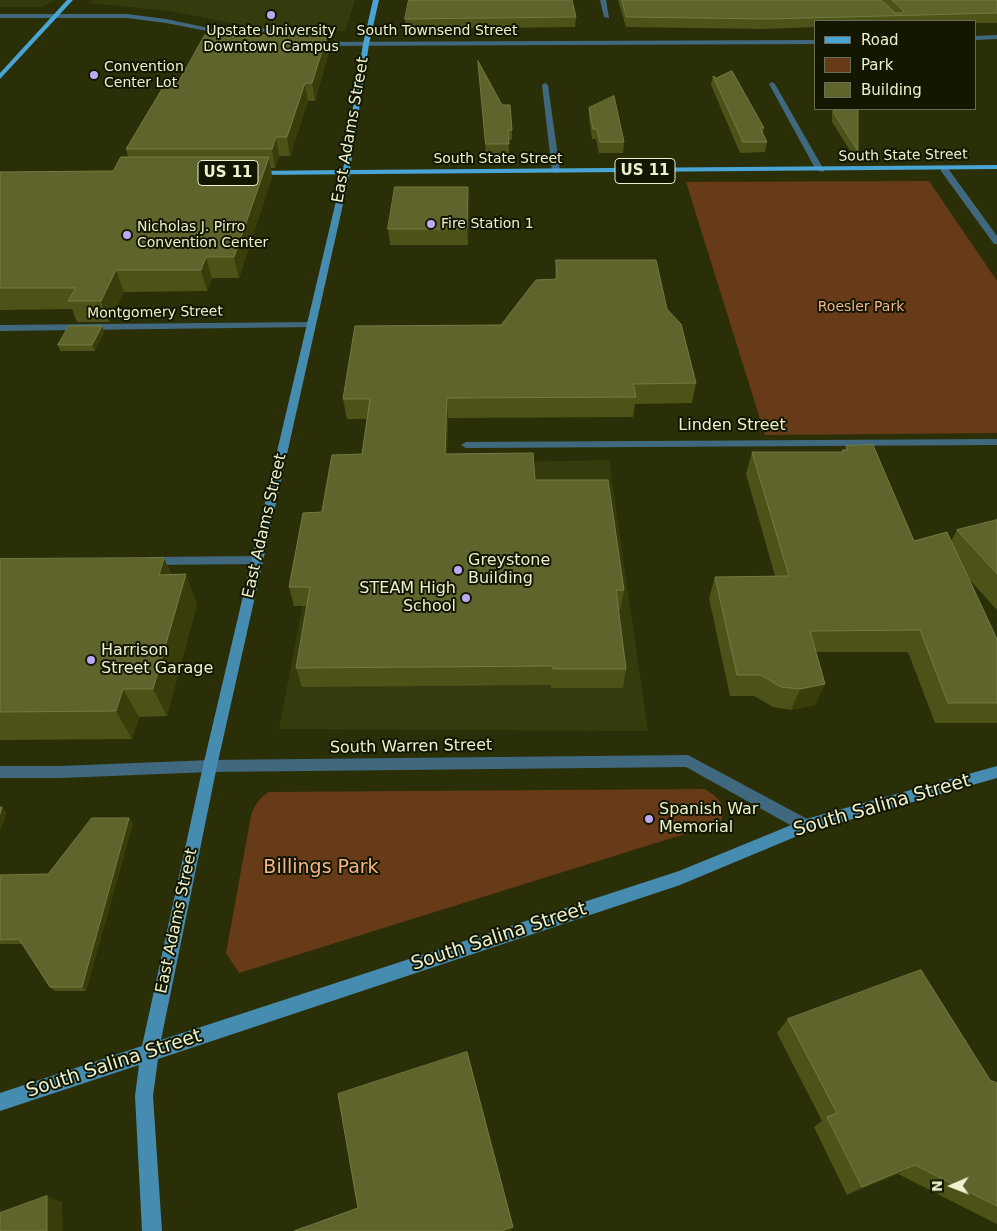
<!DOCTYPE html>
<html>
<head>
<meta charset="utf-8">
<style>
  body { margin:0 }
  #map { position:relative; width:997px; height:1231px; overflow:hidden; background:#2b2f07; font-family:"DejaVu Sans",sans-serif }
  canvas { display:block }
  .legend { position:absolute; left:814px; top:20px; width:162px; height:90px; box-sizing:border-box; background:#131600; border:1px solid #696e52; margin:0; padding:6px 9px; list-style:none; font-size:15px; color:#ebf2cd }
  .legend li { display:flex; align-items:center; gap:10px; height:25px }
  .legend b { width:25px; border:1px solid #696e52 }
  .north { position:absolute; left:927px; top:1161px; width:50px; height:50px; -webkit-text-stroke:4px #131600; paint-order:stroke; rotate:269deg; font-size:14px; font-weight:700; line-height:20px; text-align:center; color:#ebf2cd }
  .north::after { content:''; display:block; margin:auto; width:18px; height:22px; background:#ebf2cd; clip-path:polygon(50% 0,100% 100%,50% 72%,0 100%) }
</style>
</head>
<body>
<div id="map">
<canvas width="997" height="1231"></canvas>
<ul class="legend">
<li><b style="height:6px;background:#49a5d5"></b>Road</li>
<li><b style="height:14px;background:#683b18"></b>Park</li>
<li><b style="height:14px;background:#5e642b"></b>Building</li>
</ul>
<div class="north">N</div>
</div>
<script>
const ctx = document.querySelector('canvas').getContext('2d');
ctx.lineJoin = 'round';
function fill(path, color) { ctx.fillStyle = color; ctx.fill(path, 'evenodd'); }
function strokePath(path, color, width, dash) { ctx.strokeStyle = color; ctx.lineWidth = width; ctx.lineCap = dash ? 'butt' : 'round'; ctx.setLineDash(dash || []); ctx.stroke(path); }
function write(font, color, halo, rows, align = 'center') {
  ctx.font = font + ' "DejaVu Sans",sans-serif'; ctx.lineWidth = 4; ctx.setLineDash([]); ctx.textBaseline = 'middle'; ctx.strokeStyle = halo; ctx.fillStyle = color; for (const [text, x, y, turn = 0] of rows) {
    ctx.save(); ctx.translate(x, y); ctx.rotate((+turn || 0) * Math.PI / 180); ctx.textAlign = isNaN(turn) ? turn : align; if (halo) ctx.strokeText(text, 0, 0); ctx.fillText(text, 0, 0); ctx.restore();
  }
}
fill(new Path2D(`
  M 0,0 L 55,0 L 42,7 L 0,7 Z
  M 93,0 L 355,0 L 345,31 L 285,31 L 253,27 L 170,11 L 90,3 Z
  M 609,460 L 648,731 L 279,729 L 329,466 Z`), '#363b0e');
fill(new Path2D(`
  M 929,181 L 997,281 L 997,433 L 765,435 L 686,182 Z
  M 705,789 C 720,799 728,805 720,823 L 239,973 L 226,953 L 251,816 C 254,806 259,798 269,792 Z`), '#683b18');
fill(new Path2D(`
  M 600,0 L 606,0 L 609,18 L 604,17 Z
  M 772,82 L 775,84 L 824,170 L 823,172 L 816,170 L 769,84 Z
  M 545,83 L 548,85 L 560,171 L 556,173 L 552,171 L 542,85 Z
  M 941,167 L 947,167 L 997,236 L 997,244 L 994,244 L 941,171 Z
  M 997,439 L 997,445 L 466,448 L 461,445 L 466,442 Z
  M 257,556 L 263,560 L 257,564 L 150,565 L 144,561 L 150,557 Z
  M 688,755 L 811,821 L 813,826 L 811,831 L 806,833 L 801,831 L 686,767 L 210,772 L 61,778 L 0,778 L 0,766 L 61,766 L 210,760 Z`), '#406980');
fill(new Path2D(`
  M 0,14 L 127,14 L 166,19 L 256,38 L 253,40 L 166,23 L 127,18 L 0,18 Z
  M 241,26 L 318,34 L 321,36 L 318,38 L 239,29 Z
  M 997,35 L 997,39 L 976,40 L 976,36 Z
  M 816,40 L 816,44 L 313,46 L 310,44 L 313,42 Z
  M 311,322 L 314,323 L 314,327 L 0,331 L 0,325 Z`), '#406980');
fill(new Path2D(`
  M 343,171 L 350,173 L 217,766 L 161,1040 L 679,871 L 806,819 L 997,766 L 997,778 L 807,832 L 680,885 L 158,1059 L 153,1096 L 162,1231 L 142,1231 L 135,1096 L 139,1065 L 0,1111 L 0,1093 L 142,1046 L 203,766 Z`), '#468bb0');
fill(new Path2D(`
  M 67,0 L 73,0 L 0,79 L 0,73 Z
  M 373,0 L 379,0 L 369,44 L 350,170 L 997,165 L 997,169 L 252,175 L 252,171 L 255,171 L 343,170 L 363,44 Z`), '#49a5d5');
fill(new Path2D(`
  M 618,0 L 997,0 L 997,23 L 976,23 L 976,21 L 816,21 L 816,27 L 766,29 L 626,27 Z
  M 576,17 L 575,27 L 406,29 L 405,19 Z
  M 327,35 L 329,52 L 315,101 L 308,101 L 290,156 L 279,156 L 275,168 L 271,168 L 272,177 L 239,278 L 212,278 L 207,291 L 124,292 L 109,322 L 77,322 L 72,309 L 0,310 L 0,172 L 113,171 L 128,157 L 126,149 L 177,84 Z
  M 478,61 L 512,130 L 512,140 L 509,140 L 509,153 L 486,154 Z
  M 713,76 L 716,78 L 764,128 L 763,134 L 767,142 L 765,152 L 740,153 L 711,85 Z
  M 589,108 L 624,142 L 623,153 L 599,153 L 596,139 L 592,139 L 589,118 Z
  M 832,109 L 858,109 L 858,151 L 856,160 L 832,122 Z
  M 469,202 L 468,245 L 390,245 L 388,229 Z
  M 556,260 L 667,309 L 696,383 L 692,403 L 635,404 L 633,417 L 448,418 L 447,454 L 535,480 L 624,590 L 620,610 L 618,610 L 626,669 L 623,688 L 551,688 L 551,685 L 302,687 L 296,668 L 307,606 L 294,606 L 289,587 L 322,512 L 362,454 L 367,419 L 347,419 L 343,399 L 501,325 L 555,279 Z
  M 102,326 L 104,332 L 95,351 L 60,351 L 58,345 Z
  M 846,446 L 914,541 L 951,541 L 957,530 L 997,520 L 997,610 L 969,579 L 997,639 L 997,723 L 935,723 L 908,652 L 816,652 L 825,684 L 815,705 L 791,710 L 773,707 L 754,696 L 730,696 L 709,598 L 715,577 L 775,576 L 746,474 L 752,452 L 841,452 L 842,450 L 845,450 Z
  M 164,558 L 171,574 L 197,604 L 167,716 L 139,717 L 132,739 L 0,740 L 0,559 Z
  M 133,823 L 86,991 L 55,991 L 50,987 L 22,944 L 0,944 L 0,875 L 48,874 Z
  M 788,1019 L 990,1080 L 997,1083 L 997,1224 L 898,1174 L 847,1195 L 814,1127 L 822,1121 L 777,1033 Z`), '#4d5318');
fill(new Path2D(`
  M 327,35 L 329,52 L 315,101 L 312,83 Z
  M 305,83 L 308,101 L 290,156 L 287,137 Z
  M 276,137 L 279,156 L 275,168 L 272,149 Z
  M 269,157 L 272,177 L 239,278 L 234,257 Z
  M 468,187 L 469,202 L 468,245 L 467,229 Z
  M 206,257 L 212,278 L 207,291 L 201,270 Z
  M 116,270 L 124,292 L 109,322 L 101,301 Z
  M 102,326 L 104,332 L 95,351 L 92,345 Z
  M 447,398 L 448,418 L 446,474 L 445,454 Z
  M 164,558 L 176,588 L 159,575 Z
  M 186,574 L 197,604 L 167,716 L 153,689 Z
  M 825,684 L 815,705 L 791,710 L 800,689 Z
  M 123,689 L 139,717 L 132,739 L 116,711 Z
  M 2,807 L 7,813 L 0,832 L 0,814 Z
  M 129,818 L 133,823 L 86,991 L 82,987 Z
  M 915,1165 L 898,1174 L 847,1195 L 862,1187 Z
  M 47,1196 L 62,1202 L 63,1231 L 47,1231 Z
  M 513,1227 L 512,1231 L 501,1231 Z`), '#383d09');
const building = new Path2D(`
  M 409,0 L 572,0 L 576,17 L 405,19 Z
  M 622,0 L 881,0 L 895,13 L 902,13 L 904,11 L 892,0 L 997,0 L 997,13 L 768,19 L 627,17 Z
  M 205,35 L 327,35 L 312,83 L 305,83 L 287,137 L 276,137 L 272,149 L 126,149 L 165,84 L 177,84 Z
  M 478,61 L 502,105 L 510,105 L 512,130 L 508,130 L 509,144 L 486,144 Z
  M 732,71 L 764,128 L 760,128 L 767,142 L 743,142 L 713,76 L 716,78 Z
  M 614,96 L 624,142 L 600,142 L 597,129 L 593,129 L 589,108 Z
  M 835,109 L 858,109 L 858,151 L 834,113 Z
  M 121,157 L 269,157 L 234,257 L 206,257 L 201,270 L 116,270 L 101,301 L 68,301 L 76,288 L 0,288 L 0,172 L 113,171 Z
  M 395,187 L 468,187 L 467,229 L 388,229 Z
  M 556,260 L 656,260 L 667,309 L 681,324 L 696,383 L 633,384 L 636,397 L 447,398 L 445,454 L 533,453 L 535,480 L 608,480 L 624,590 L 616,590 L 626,669 L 553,669 L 552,666 L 296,668 L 310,587 L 289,587 L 303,513 L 322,512 L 332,455 L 362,454 L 370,399 L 343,399 L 355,326 L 501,325 L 536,280 L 557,279 Z
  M 69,326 L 102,326 L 92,345 L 58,345 Z
  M 873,445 L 914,541 L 947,532 L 997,639 L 997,703 L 948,703 L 920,630 L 810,631 L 825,684 L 800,689 L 781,687 L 761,675 L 737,675 L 715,577 L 789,576 L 752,452 L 843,452 L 842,450 L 848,450 L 846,446 Z
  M 997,520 L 997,574 L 957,530 Z
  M 164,558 L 159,575 L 186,574 L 153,689 L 123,689 L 116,711 L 0,712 L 0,559 Z
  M 0,807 L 2,807 L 0,814 Z
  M 92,818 L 129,818 L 82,987 L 50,987 L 19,939 L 0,940 L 0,875 L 48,874 Z
  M 921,970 L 990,1080 L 997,1083 L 997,1206 L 915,1165 L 862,1187 L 827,1117 L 837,1113 L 788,1019 Z
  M 467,1052 L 513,1227 L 501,1231 L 294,1231 L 358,1208 L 338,1094 Z
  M 47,1196 L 47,1231 L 0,1231 L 0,1213 Z`);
fill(building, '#5e642b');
strokePath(building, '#747a44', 1);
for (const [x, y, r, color] of [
  [271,15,5,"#bca9f5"],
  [94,75,5,"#bca9f5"],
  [431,224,5,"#bca9f5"],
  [127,235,5,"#bca9f5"],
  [458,570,5,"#bca9f5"],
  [466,598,5,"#bca9f5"],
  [91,660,5,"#bca9f5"],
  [649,819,5,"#bca9f5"]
]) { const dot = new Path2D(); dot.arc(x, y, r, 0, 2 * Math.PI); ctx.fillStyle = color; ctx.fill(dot); strokePath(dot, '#131600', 2); }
write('14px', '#ebf2cd', '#131600', [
  ["Upstate University",271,31,"center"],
  ["Downtown Campus",271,47,"center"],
  ["Convention",104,67],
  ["Center Lot",104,83],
  ["Fire Station 1",441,224],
  ["Nicholas J. Pirro",137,227],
  ["Convention Center",137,243]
], 'left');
write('14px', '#ebf2cd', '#131600', [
  ["South Townsend Street",437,31],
  ["South State Street",903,156,-1],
  ["South State Street",498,159],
  ["Montgomery Street",155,313,-1]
]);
write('14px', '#f5b386', '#131600', [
  ["Roesler Park",861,307]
]);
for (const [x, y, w] of [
  [645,171,60],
  [228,173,60]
]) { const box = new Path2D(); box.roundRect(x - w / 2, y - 12.5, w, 25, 4); ctx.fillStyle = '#131600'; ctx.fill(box); strokePath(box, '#ebf2cd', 1); }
write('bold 15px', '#ebf2cd', null, [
  ["US 11",645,171],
  ["US 11",228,173]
]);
write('16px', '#ebf2cd', '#131600', [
  ["East Adams Street",351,130,-80],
  ["Linden Street",732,426],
  ["East Adams Street",265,526,-77],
  ["South Warren Street",411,747,-1],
  ["East Adams Street",177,921,-78]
]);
write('16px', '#ebf2cd', '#131600', [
  ["Greystone",468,561],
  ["Building",468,579],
  ["STEAM High",456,589,"right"],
  ["School",456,607,"right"],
  ["Harrison",101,651],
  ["Street Garage",101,669],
  ["Spanish War",659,810],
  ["Memorial",659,828]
], 'left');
write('19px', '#ebf2cd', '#131600', [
  ["South Salina Street",882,806,-16],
  ["South Salina Street",499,937,-18],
  ["South Salina Street",114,1064,-18]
]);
write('19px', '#f5b386', '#131600', [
  ["Billings Park",321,868]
]);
</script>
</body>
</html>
